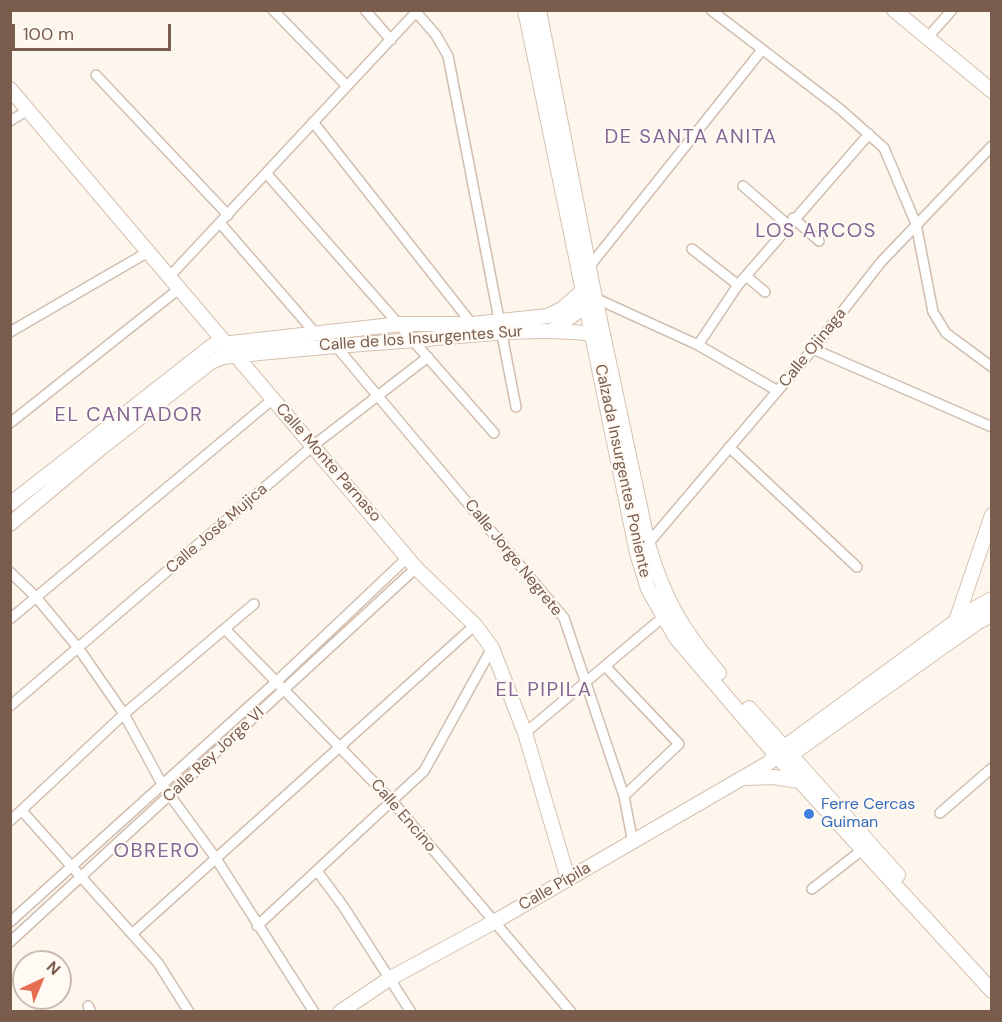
<!DOCTYPE html>
<html>
<head>
<meta charset="utf-8">
<style>
  body { margin:0 }
  #map { position:relative; width:1002px; height:1022px; overflow:hidden; background:#fdf6ec; font-family:"DM Sans",sans-serif }
  canvas { display:block }
  .frame { position:absolute; inset:0; border:12px solid #7a5c4d; pointer-events:none }
  .north { position:absolute; left:12px; top:950px; width:60px; height:60px; box-sizing:border-box; background:#fffaf3; border:2px solid #cabbb1; border-radius:50%; rotate:44deg; font-size:16px; font-weight:700; line-height:24px; text-align:center; color:#7a5c4d }
  .north::after { content:''; display:block; margin:auto; width:21px; height:27px; background:#e76f51; clip-path:polygon(50% 0,100% 100%,50% 72%,0 100%) }
  .scale { position:absolute; left:12px; top:24px; width:159px; height:27px; box-sizing:border-box; border:3px solid #7a5c4d; border-top:0; padding-left:8px; font-size:18px; line-height:21px; white-space:nowrap; color:#7a5c4d; -webkit-text-stroke:4px #fffaf3; paint-order:stroke }
</style>
</head>
<body>
<div id="map">
<canvas width="1002" height="1022"></canvas>
<div class="frame"></div>
<div class="north">N</div>
<div class="scale">100 m</div>
</div>
<script>
const ctx = document.querySelector('canvas').getContext('2d');
ctx.lineJoin = 'round';
function strokePath(path, color, width, dash) { ctx.strokeStyle = color; ctx.lineWidth = width; ctx.lineCap = dash ? 'butt' : 'round'; ctx.setLineDash(dash || []); ctx.stroke(path); }
function write(font, color, halo, rows, align = 'center') {
  ctx.font = font + ' "DM Sans",sans-serif'; ctx.lineWidth = 4.5; ctx.setLineDash([]); ctx.textBaseline = 'middle'; ctx.strokeStyle = halo; ctx.fillStyle = color; for (const [text, x, y, turn = 0] of rows) {
    ctx.save(); ctx.translate(x, y); ctx.rotate((+turn || 0) * Math.PI / 180); ctx.textAlign = isNaN(turn) ? turn : align; if (halo) ctx.strokeText(text, 0, 0); ctx.fillText(text, 0, 0); ctx.restore();
  }
}
const street = new Path2D(`
  M 273,10 L 347,86
  M 365,10 L 391,40
  M 711,10 L 840,109 L 884,148 L 916,224 L 933,312 L 946,333 L 992,367
  M 416,12 L 436,35 L 448,56 L 516,407
  M 928,37 L 952,10
  M 96,75 L 228,215
  M 10,121 L 28,110
  M 313,122 L 472,324
  M 266,173 L 494,433
  M 743,186 L 788,225
  M 793,218 L 819,241
  M 220,223 L 317,335
  M 692,249 L 738,285
  M 589,267 L 762,50
  M 170,276 L 418,10
  M 746,276 L 765,292
  M 595,298 L 698,345 L 778,391
  M 10,332 L 148,252
  M 335,345 L 564,618 L 624,796 L 633,843
  M 698,345 L 738,285 L 869,134
  M 813,349 L 992,427
  M 10,423 L 180,288
  M 729,447 L 857,567
  M 646,546 L 813,349 L 881,262 L 992,146
  M 10,572 L 36,597 L 79,649 L 124,714 L 163,786 L 215,857 L 314,1012
  M 10,619 L 273,399
  M 225,629 L 391,800 L 571,1012
  M 605,666 L 679,744 L 624,796
  M 10,706 L 314,445 L 428,357
  M 525,733 L 662,618
  M 23,812 L 158,963 L 189,1012
  M 940,813 L 992,768
  M 10,821 L 124,714 L 254,604
  M 317,871 L 343,906 L 411,1012
  M 812,889 L 862,850
  M 10,922 L 276,682 L 408,557
  M 257,926 L 424,771 L 492,648
  M 132,934 L 475,625
  M 10,942 L 416,568
  M 88,1006 L 91,1012`);
const secondary = new Path2D(`
  M 525,10 L 637,553 L 648,589 L 676,638 L 775,754 L 992,991
  M 539,10 L 592,283 L 648,544 C 664,599 682,630 719,673
  M 894,10 L 992,91
  M 10,89 L 416,568 L 475,625 L 492,648 L 525,733 L 568,879
  M 553,330 L 592,301
  M 10,504 L 213,345 L 401,324 L 472,324 L 548,316 L 562,309 L 587,287
  M 10,524 L 101,448 L 211,362 L 223,357 C 292,349 360,344 428,339 C 482,334 537,327 592,334
  M 955,624 L 992,515
  M 749,708 L 898,875
  M 782,761 L 978,622 L 992,615
  M 746,778 L 774,777 L 799,781
  M 340,1012 L 389,979 L 494,922 L 770,762 L 775,754 L 970,611 L 992,599`);
strokePath(street, '#d1beb0', 12);
strokePath(secondary, '#d6c0b0', 16);
strokePath(street, '#fff', 9);
strokePath(secondary, '#fff', 14);
for (const [x, y, r, color] of [
  [809,814,6,"#3f7fe0"]
]) { const dot = new Path2D(); dot.arc(x, y, r, 0, 2 * Math.PI); ctx.fillStyle = color; ctx.fill(dot); strokePath(dot, '#fffaf3', 2); }
write('16px', '#7a5c4d', '#fffaf3', [
  ["Calle de los Insurgentes Sur",421,339,-4],
  ["Calle Ojinaga",813,348,-51],
  ["Calle Monte Parnaso",328,463,49],
  ["Calzada Insurgentes Poniente",622,471,78],
  ["Calle José Mujica",217,529,-41],
  ["Calle Jorge Negrete",513,558,51],
  ["Calle Rey Jorge VI",214,755,-43],
  ["Calle Encino",403,816,49],
  ["Calle Pípila",555,887,-30]
]);
write('16px', '#366cbe', '#fffaf3', [
  ["Ferre Cercas",821,805],
  ["Guiman",821,823]
], 'left');
ctx.letterSpacing = '1.5px';
write('20px', '#846695', '#fffaf3', [
  ["DE SANTA ANITA",691,138],
  ["LOS ARCOS",816,232],
  ["EL CANTADOR",129,416],
  ["EL PIPILA",544,691],
  ["OBRERO",157,852]
]);
ctx.letterSpacing = '0px';
</script>
</body>
</html>
